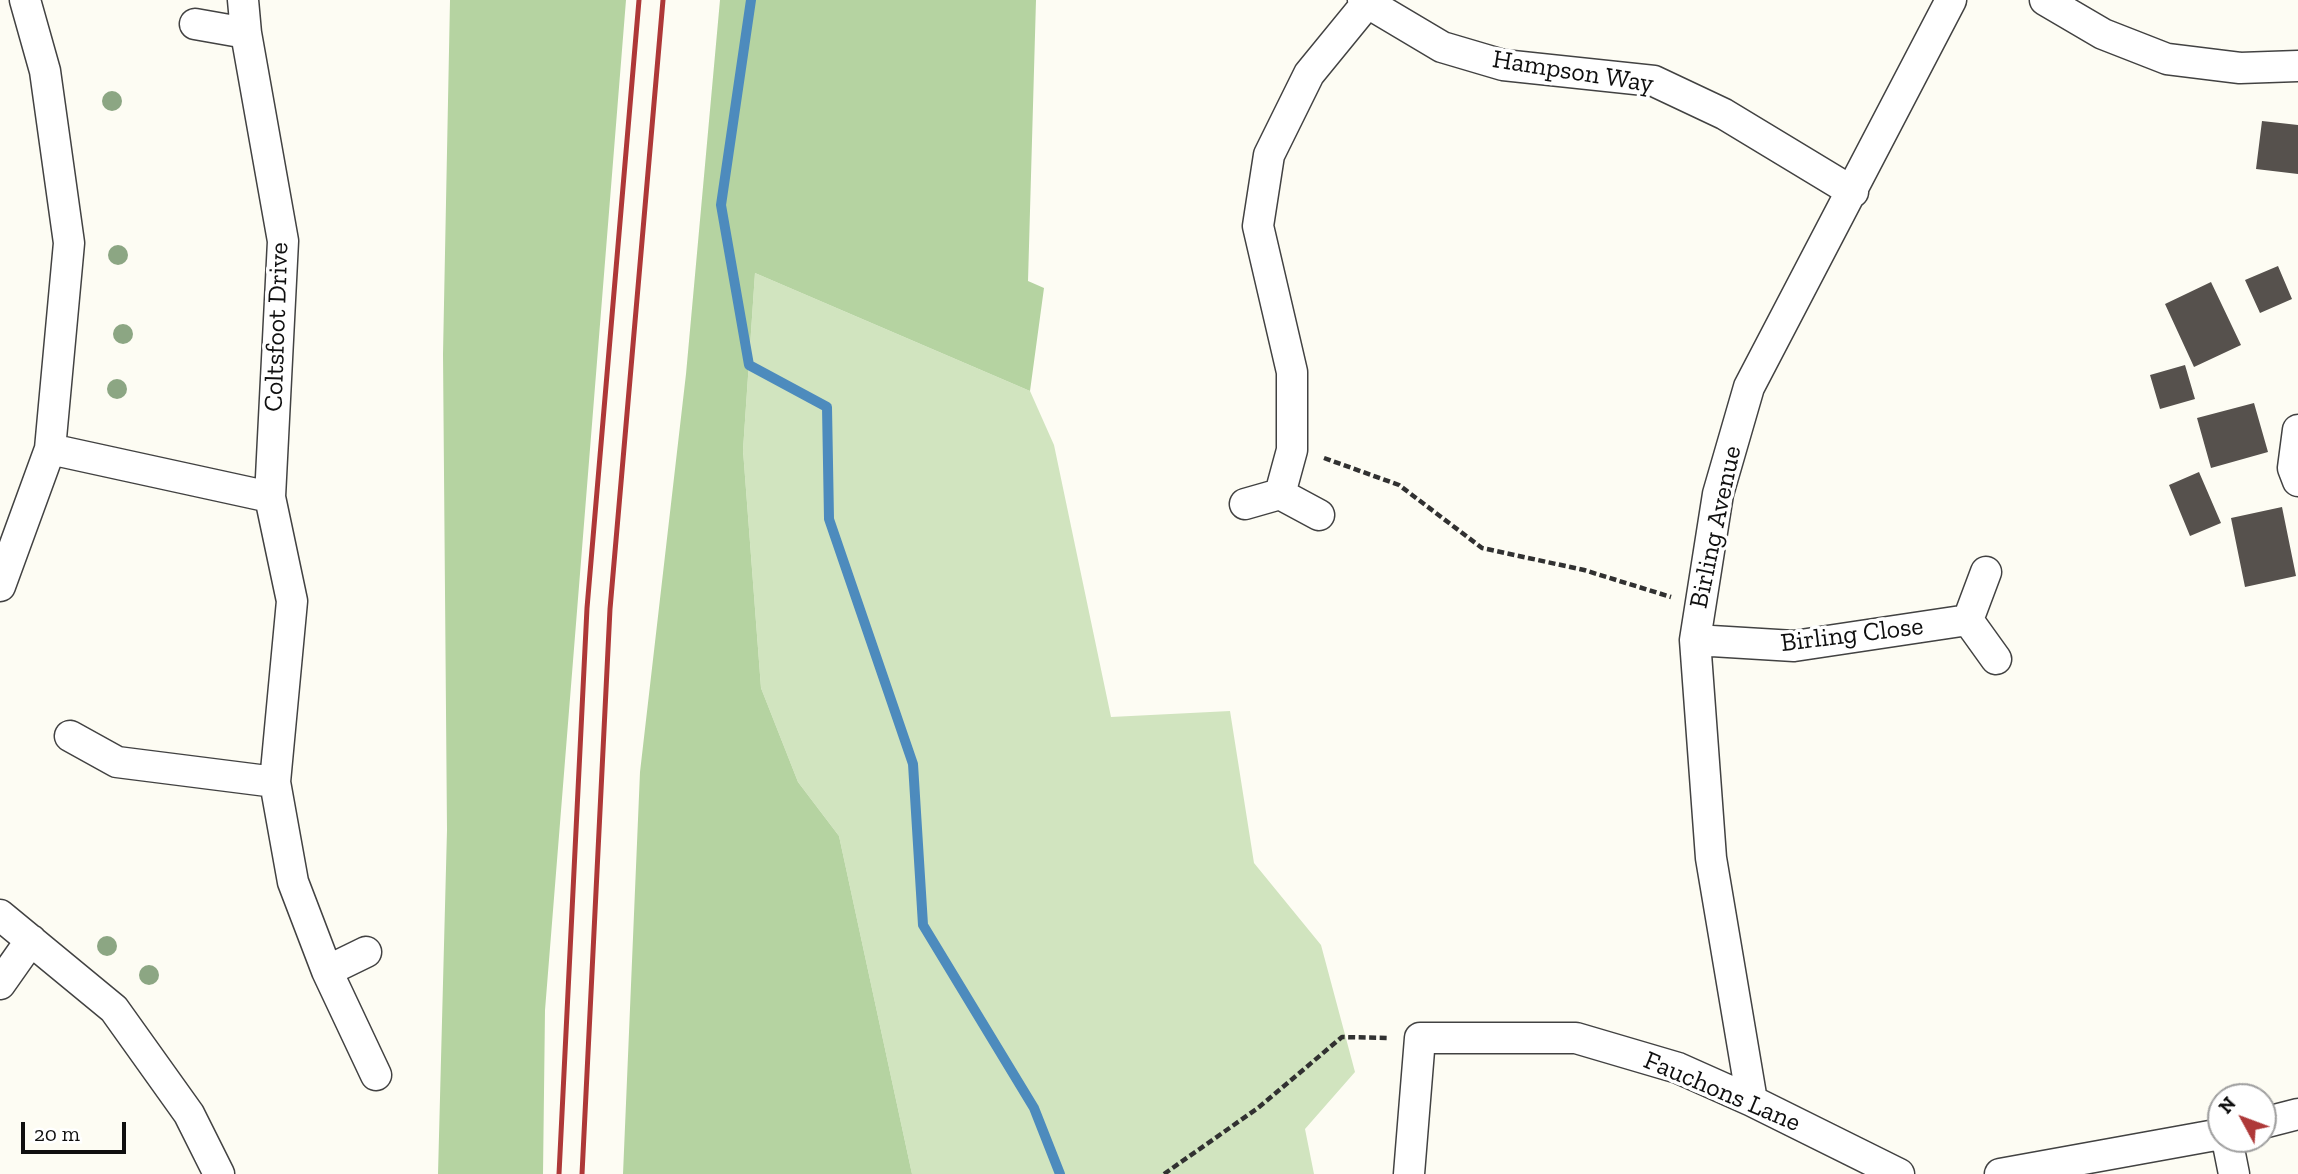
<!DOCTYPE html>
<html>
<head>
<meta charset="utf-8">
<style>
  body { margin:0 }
  #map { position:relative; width:2298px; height:1174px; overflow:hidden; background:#fdfcf3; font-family:"Zilla Slab",serif }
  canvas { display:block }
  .north { position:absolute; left:2207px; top:1083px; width:70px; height:70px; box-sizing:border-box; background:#fff; border:2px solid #9f9f9f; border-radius:50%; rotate:311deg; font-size:19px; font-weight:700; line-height:28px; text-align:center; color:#0f0f0f }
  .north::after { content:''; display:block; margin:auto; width:24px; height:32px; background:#ae3838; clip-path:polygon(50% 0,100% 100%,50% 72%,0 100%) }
  .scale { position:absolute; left:21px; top:1122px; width:105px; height:32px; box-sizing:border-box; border:4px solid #0f0f0f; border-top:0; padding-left:9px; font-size:21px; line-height:24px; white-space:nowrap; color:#0f0f0f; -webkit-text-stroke:5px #fff; paint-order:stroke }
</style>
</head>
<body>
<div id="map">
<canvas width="2298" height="1174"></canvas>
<div class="north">N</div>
<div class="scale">20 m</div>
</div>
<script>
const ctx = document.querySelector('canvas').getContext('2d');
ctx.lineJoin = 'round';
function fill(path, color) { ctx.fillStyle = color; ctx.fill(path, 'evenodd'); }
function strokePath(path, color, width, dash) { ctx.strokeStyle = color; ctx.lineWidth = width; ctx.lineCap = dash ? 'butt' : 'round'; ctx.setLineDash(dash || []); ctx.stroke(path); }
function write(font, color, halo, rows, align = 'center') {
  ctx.font = font + ' "Zilla Slab",serif'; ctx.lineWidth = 7; ctx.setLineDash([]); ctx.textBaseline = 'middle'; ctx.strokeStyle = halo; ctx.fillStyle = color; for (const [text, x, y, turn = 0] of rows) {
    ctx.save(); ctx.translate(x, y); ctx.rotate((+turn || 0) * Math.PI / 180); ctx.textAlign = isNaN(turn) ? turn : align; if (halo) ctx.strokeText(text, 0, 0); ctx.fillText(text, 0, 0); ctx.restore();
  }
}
fill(new Path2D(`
  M 755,273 L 1030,391 L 1054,445 L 1111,717 L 1230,711 L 1254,863 L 1321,945 L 1355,1072 L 1305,1129 L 1314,1174 L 912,1174 L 839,836 L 798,782 L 761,688 L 743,450 Z`), '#d1e4bf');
fill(new Path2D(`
  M 450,0 L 626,0 L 545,1010 L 543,1174 L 438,1174 L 447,830 L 443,354 Z
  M 720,0 L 1036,0 L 1028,281 L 1044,288 L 1030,391 L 755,273 L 743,450 L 761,688 L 798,782 L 839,836 L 912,1174 L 623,1174 L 640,772 L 686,374 Z`), '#b5d3a1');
strokePath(new Path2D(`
  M 751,0 L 721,205 L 749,365 L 827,407 L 829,519 L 913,764 L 923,925 L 1034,1108 L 1060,1174`), '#4d8bbd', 10);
fill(new Path2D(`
  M 2262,121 L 2298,125 L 2298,174 L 2256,169 Z
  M 2278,266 L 2292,299 L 2260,313 L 2245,280 Z
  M 2211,282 L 2241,345 L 2194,367 L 2165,304 Z
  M 2185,365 L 2195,399 L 2160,409 L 2150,375 Z
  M 2254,403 L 2268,452 L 2211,468 L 2197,418 Z
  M 2199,472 L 2221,523 L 2190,536 L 2169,485 Z
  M 2282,507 L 2296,576 L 2245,587 L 2231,518 Z`), '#56514d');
const street = new Path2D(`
  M 243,0 L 246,33 L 283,241 L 270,497 L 292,601 L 275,782 L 293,882 L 327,971 L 376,1075
  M 1363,0 L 1442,47 L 1503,65 L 1654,81 L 1724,114 L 1853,192
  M 2045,0 L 2103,34 L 2167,59 L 2240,68 L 2298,66
  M 195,24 L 246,33
  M 2298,430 L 2293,468 L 2298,481
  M 50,449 L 270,497
  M 1280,494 L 1292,450 L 1292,372 L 1258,226 L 1269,155 L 1309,74 L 1367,3
  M 1245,504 L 1280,494 L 1319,515
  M 1986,572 L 1968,620 L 1996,659
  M 0,586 L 50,449 L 69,243 L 45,71 L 25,0
  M 1695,640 L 1794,646 L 1968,620
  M 70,736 L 117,762 L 275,782
  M 0,915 L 114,1009 L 189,1114 L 219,1174
  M 327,971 L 366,952
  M 0,984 L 31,940
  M 1752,1101 L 1711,858 L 1695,640 L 1718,494 L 1749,387 L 1951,0
  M 2263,1123 L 2298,1114
  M 2227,1139 L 2234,1174
  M 1409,1174 L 1420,1038 L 1576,1038 L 1678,1068 L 1752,1101 L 1899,1174
  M 2000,1174 L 2221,1134`);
strokePath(street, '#424242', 33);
strokePath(new Path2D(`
  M 1324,458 L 1399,485 L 1482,548 L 1584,570 L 1671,597
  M 1164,1174 L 1258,1108 L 1342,1037 L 1387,1038`), '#313131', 4.5, [7, 3.5]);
strokePath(street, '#fff', 30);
strokePath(new Path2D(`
  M 559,1174 L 587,608 L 639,0
  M 582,1174 L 610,609 L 663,0`), '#ae3838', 5);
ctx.fillStyle = '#8ca683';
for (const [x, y] of [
  [112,101],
  [118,255],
  [123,334],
  [117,389],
  [107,946],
  [149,975]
]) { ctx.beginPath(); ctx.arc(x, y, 10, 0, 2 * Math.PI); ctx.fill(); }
write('26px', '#0f0f0f', '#fff', [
  ["Hampson Way",1573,72,9],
  ["Coltsfoot Drive",277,327,-88],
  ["Birling Avenue",1716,527,-78],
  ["Birling Close",1852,635,-7],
  ["Fauchons Lane",1722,1092,23]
]);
</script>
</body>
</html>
